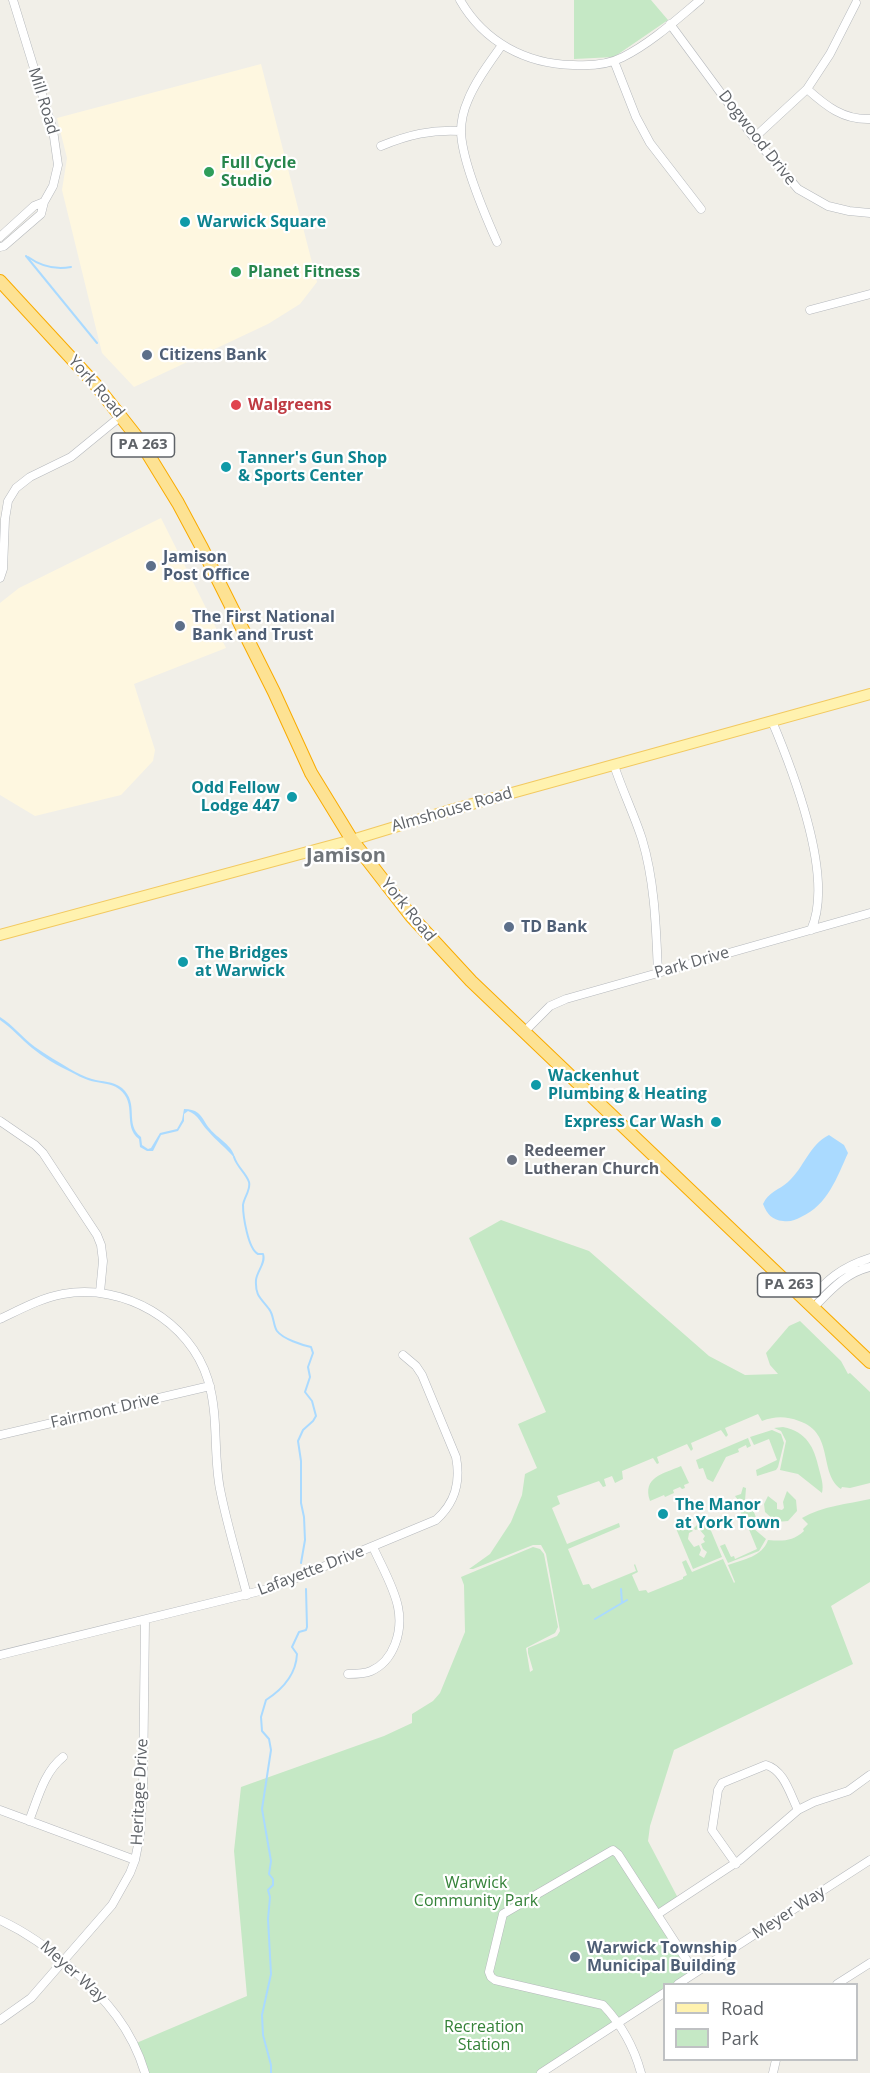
<!DOCTYPE html>
<html>
<head>
<meta charset="utf-8">
<style>
  body { margin:0 }
  #map { position:relative; width:870px; height:2073px; overflow:hidden; background:#f1efe8; font-family:"Open Sans",sans-serif }
  canvas { display:block }
  .legend { position:absolute; left:663px; top:1983px; width:195px; height:78px; box-sizing:border-box; background:#fff; border:2px solid #bfc1c3; margin:0; padding:8px 10px; list-style:none; font-size:18px; color:#5f6368 }
  .legend li { display:flex; align-items:center; gap:12px; height:30px }
  .legend b { width:30px; border:2px solid #bfc1c3 }
</style>
</head>
<body>
<div id="map">
<canvas width="870" height="2073"></canvas>
<ul class="legend">
<li><b style="height:8px;background:#fff2af"></b>Road</li>
<li><b style="height:16px;background:#c5e8c5"></b>Park</li>
</ul>
</div>
<script>
const ctx = document.querySelector('canvas').getContext('2d');
ctx.lineJoin = 'round';
function fill(path, color) { ctx.fillStyle = color; ctx.fill(path, 'evenodd'); }
function strokePath(path, color, width, dash) { ctx.strokeStyle = color; ctx.lineWidth = width; ctx.lineCap = dash ? 'butt' : 'round'; ctx.setLineDash(dash || []); ctx.stroke(path); }
function write(font, color, halo, rows, align = 'center') {
  ctx.font = font + ' "Open Sans",sans-serif'; ctx.lineWidth = 4.5; ctx.setLineDash([]); ctx.textBaseline = 'middle'; ctx.strokeStyle = halo; ctx.fillStyle = color; for (const [text, x, y, turn = 0] of rows) {
    ctx.save(); ctx.translate(x, y); ctx.rotate((+turn || 0) * Math.PI / 180); ctx.textAlign = isNaN(turn) ? turn : align; if (halo) ctx.strokeText(text, 0, 0); ctx.fillText(text, 0, 0); ctx.restore();
  }
}
fill(new Path2D(`
  M 261,64 L 317,282 L 300,304 L 268,324 L 134,387 L 102,353 L 62,190 L 67,158 L 57,118 Z
  M 161,518 L 226,648 L 134,684 L 155,750 L 153,761 L 121,795 L 35,816 L 0,795 L 0,603 L 19,588 Z`), '#fef7e0');
fill(new Path2D(`
  M 574,0 L 651,0 L 668,20 L 614,57 L 574,59 Z
  M 501,1220 L 589,1251 L 709,1356 L 745,1375 L 778,1374 L 770,1365 L 766,1353 L 789,1326 L 800,1321 L 841,1361 L 848,1374 L 850,1373 L 870,1392 L 870,1483 L 850,1488 L 842,1487 L 841,1489 C 818,1473 835,1433 799,1421 C 786,1416 775,1416 762,1421 L 758,1414 L 725,1428 L 728,1435 L 726,1437 L 721,1430 L 691,1443 L 693,1449 L 691,1451 L 687,1444 L 657,1457 L 659,1463 L 657,1464 L 653,1458 L 622,1471 L 623,1479 L 615,1483 L 612,1476 L 604,1479 L 606,1486 L 603,1487 L 599,1481 L 557,1496 L 560,1504 L 552,1508 L 567,1544 L 619,1523 L 620,1527 L 568,1549 L 583,1585 L 589,1584 L 592,1589 L 636,1571 L 634,1565 L 635,1564 L 638,1572 L 632,1575 L 639,1591 L 646,1590 L 648,1593 L 683,1579 L 683,1577 L 687,1575 L 682,1562 L 686,1560 L 692,1572 L 723,1559 L 734,1583 L 735,1582 L 728,1565 C 744,1559 762,1557 768,1540 C 782,1541 792,1542 804,1531 L 803,1529 L 808,1524 L 802,1518 C 822,1506 848,1504 870,1499 L 870,1582 L 831,1606 L 853,1664 L 674,1750 L 650,1826 L 648,1841 L 679,1900 L 658,1914 L 695,1973 L 678,1984 L 664,1984 L 664,1993 L 541,2073 L 145,2073 L 134,2044 L 247,1996 L 234,1851 L 241,1787 L 384,1736 L 412,1723 L 412,1714 L 433,1701 L 440,1693 L 465,1632 L 464,1585 L 461,1577 L 533,1547 L 540,1549 L 544,1554 L 558,1627 L 555,1633 L 526,1648 L 530,1672 L 533,1670 L 528,1653 L 528,1648 L 557,1636 L 560,1631 L 546,1554 L 541,1545 L 533,1545 L 473,1569 L 469,1569 L 490,1554 L 511,1522 L 522,1495 L 525,1474 L 537,1468 L 518,1424 L 546,1412 L 469,1238 Z
  M 783,1427 C 807,1432 814,1447 819,1469 C 821,1477 824,1485 822,1493 L 798,1474 L 780,1470 L 786,1441 L 781,1431 L 774,1428 Z
  M 772,1430 L 781,1434 L 784,1443 L 778,1467 L 776,1470 L 757,1476 L 756,1470 L 777,1460 L 769,1439 L 754,1445 L 750,1437 Z
  M 748,1438 L 751,1446 L 747,1448 L 746,1445 L 738,1449 L 739,1452 L 726,1457 L 713,1482 L 707,1479 L 703,1468 L 699,1469 L 696,1460 Z
  M 681,1466 L 689,1483 L 684,1485 L 685,1488 L 682,1489 L 680,1487 L 673,1490 L 674,1493 L 665,1497 L 664,1495 L 650,1501 C 642,1477 663,1474 681,1466 Z
  M 743,1487 L 746,1488 L 745,1501 L 752,1507 L 757,1520 L 753,1528 L 766,1539 L 759,1551 L 728,1563 L 720,1546 L 725,1544 L 731,1557 L 734,1556 L 735,1559 L 757,1549 L 748,1527 L 750,1526 L 747,1519 L 744,1520 L 740,1511 L 744,1509 L 735,1496 L 741,1494 Z
  M 787,1491 L 796,1500 L 797,1511 L 788,1521 L 776,1522 L 765,1512 L 764,1504 L 768,1496 L 777,1503 L 777,1509 L 782,1510 L 784,1508 L 783,1502 Z
  M 704,1514 L 722,1557 L 693,1569 L 675,1526 L 677,1525 L 685,1530 L 691,1529 L 693,1531 L 689,1533 L 688,1539 L 694,1547 L 699,1545 L 701,1550 L 699,1555 L 704,1558 L 707,1552 L 703,1549 L 701,1544 L 705,1542 L 703,1539 L 705,1536 L 699,1529 L 695,1530 L 694,1528 L 699,1523 L 700,1515 Z`), '#c5e8c5');
fill(new Path2D(`
  M 0,1017 C 13,1025 23,1038 35,1047 C 46,1055 59,1062 70,1069 C 77,1073 85,1077 92,1079 C 102,1082 113,1081 122,1088 C 140,1104 124,1124 141,1137 L 142,1145 L 148,1149 L 151,1148 L 160,1133 L 177,1129 L 182,1120 L 184,1109 C 190,1109 194,1110 198,1113 C 204,1118 205,1124 210,1129 C 217,1138 234,1146 235,1159 C 227,1148 216,1141 208,1131 C 200,1123 199,1115 188,1111 L 184,1114 L 184,1121 L 178,1131 L 161,1135 L 153,1151 L 147,1151 L 140,1147 L 139,1139 C 122,1126 138,1103 119,1089 C 110,1082 99,1084 88,1080 C 82,1078 77,1075 71,1072 C 58,1066 43,1057 32,1048 C 21,1039 12,1028 0,1020 Z
  M 829,1135 L 844,1145 L 848,1153 C 837,1177 828,1205 801,1217 C 795,1220 791,1222 783,1221 C 772,1220 767,1214 763,1204 C 768,1192 779,1190 788,1182 C 804,1168 809,1145 829,1135 Z`), '#aadaff');
strokePath(new Path2D(`
  M 26,256 L 97,343
  M 28,257 C 42,267 55,270 71,267
  M 234,1157 C 237,1167 246,1173 249,1182 C 251,1190 244,1197 243,1205 C 243,1216 248,1249 258,1254 L 263,1254 C 266,1263 257,1271 256,1280 C 255,1296 261,1298 269,1309 C 274,1315 273,1325 277,1331 C 283,1339 302,1345 311,1347 L 313,1353 L 308,1367 L 310,1377 L 305,1392 L 312,1401 L 316,1416 L 313,1421 L 303,1430 L 298,1441 L 301,1461 L 301,1503 L 304,1517 L 305,1540 L 301,1563
  M 621,1589 L 622,1603
  M 595,1619 L 627,1600
  M 271,2073 L 271,2065 L 263,2035 L 262,2015 L 271,1974 L 268,1919 L 270,1897 L 268,1890 L 273,1885 L 273,1879 L 269,1874 L 271,1861 L 262,1809 L 271,1750 L 269,1739 L 262,1731 L 261,1717 L 266,1700 C 283,1689 296,1675 297,1654 L 292,1647 L 299,1632 L 306,1630 L 307,1627 L 306,1589`), '#aadaff', 2);
const minor = new Path2D(`
  M 460,0 C 484,42 526,64 573,65 C 590,66 608,65 623,57 C 651,43 676,20 700,0
  M 670,24 L 751,134 L 798,189 L 828,206 L 849,211 L 870,213
  M 614,61 L 636,117 L 650,143 L 701,209
  M 807,89 C 826,106 843,120 870,119
  M 754,138 L 807,89 L 830,54 L 856,3
  M 381,146 C 408,135 432,129 461,131
  M 0,237 L 34,206 L 44,202
  M 497,242 C 485,215 462,161 461,132 C 461,122 464,109 468,100 C 476,80 490,62 502,45
  M 0,247 L 4,246 L 41,214 L 44,202 L 53,186 L 58,165 L 53,130 L 13,0
  M 810,310 L 870,294
  M 0,578 L 3,569 L 5,519 L 8,501 L 16,488 L 30,477 L 71,457 L 121,416
  M 772,721 C 793,771 835,878 811,930
  M 614,765 C 622,790 634,814 642,839 C 655,882 656,928 658,973
  M 524,1032 L 550,1006 L 566,999 L 870,913
  M 0,1121 L 35,1145 L 43,1153 L 97,1235 L 101,1245 L 103,1261 L 100,1292
  M 807,1302 C 827,1280 841,1267 870,1258
  M 813,1308 C 831,1290 845,1273 870,1267
  M 0,1319 C 21,1309 41,1298 63,1294 C 124,1283 190,1321 208,1380 C 219,1416 213,1453 220,1489 C 227,1525 238,1560 247,1595
  M 0,1435 L 210,1386
  M 0,1655 L 272,1588 L 436,1520 C 455,1503 461,1483 456,1457 L 422,1375 L 416,1366 L 403,1355
  M 348,1674 C 356,1674 364,1674 371,1671 C 394,1661 403,1631 398,1607 C 394,1587 382,1567 373,1547
  M 0,1810 L 135,1860
  M 29,1821 C 38,1798 44,1772 63,1757
  M 736,1864 L 712,1830 L 718,1790 L 722,1783 L 766,1765 C 784,1770 790,1794 798,1810
  M 658,1914 L 740,1860 L 798,1810 L 814,1802 L 848,1791 L 870,1775
  M 0,1920 C 28,1933 50,1949 72,1969 C 106,1999 132,2029 145,2073
  M 678,1984 L 870,1860
  M 837,1984 L 870,1963
  M 0,2020 L 31,1998 L 112,1905 L 130,1873 L 135,1860 L 140,1835 L 143,1788 L 145,1621
  M 541,2073 L 664,1993
  M 641,2073 C 634,2047 621,2024 603,2005 L 495,1980 L 491,1977 L 489,1972 L 503,1914 L 613,1850 L 618,1854 L 695,1973
  M 773,2073 L 776,2060`);
const major = new Path2D(`
  M 0,935 L 352,840 L 454,809 L 870,694`);
const highway = new Path2D(`
  M 0,281 L 95,384 L 140,441 L 178,503 L 201,546 L 274,692 L 311,773 L 352,840 L 411,916 L 471,981 L 870,1362`);
strokePath(minor, '#b5b8bc', 9);
strokePath(major, '#f2c960', 12);
strokePath(highway, '#f9ab00', 14);
strokePath(minor, '#fff', 8);
strokePath(major, '#fff2af', 10);
strokePath(highway, '#fde293', 12);
for (const [x, y, r, color] of [
  [209,172,6,"#2e9e5b"],
  [185,222,6,"#0f9aa8"],
  [236,272,6,"#2e9e5b"],
  [147,355,6,"#5c6f8a"],
  [236,405,6,"#e0444e"],
  [226,467,6,"#0f9aa8"],
  [151,566,6,"#5c6f8a"],
  [180,626,6,"#5c6f8a"],
  [292,797,6,"#0f9aa8"],
  [509,927,6,"#5c6f8a"],
  [183,962,6,"#0f9aa8"],
  [536,1085,6,"#0f9aa8"],
  [716,1122,6,"#0f9aa8"],
  [512,1160,6,"#6b7280"],
  [663,1514,6,"#0f9aa8"],
  [575,1957,6,"#5c6f8a"]
]) { const dot = new Path2D(); dot.arc(x, y, r, 0, 2 * Math.PI); ctx.fillStyle = color; ctx.fill(dot); strokePath(dot, '#fff', 2); }
for (const [x, y, w] of [
  [143,445,63],
  [789,1285,63]
]) { const box = new Path2D(); box.roundRect(x - w / 2, y - 12, w, 24, 4.5); ctx.fillStyle = '#fff'; ctx.fill(box); strokePath(box, '#5f6368', 1.5); }
write('bold 15px', '#5f6368', null, [
  ["PA 263",143,445],
  ["PA 263",789,1285]
]);
write('16px', '#5f6368', '#fff', [
  ["Mill Road",43,101,73],
  ["Dogwood Drive",757,138,52],
  ["York Road",96,387,49],
  ["Almshouse Road",452,810,-16],
  ["York Road",408,910,51],
  ["Park Drive",692,963,-16],
  ["Fairmont Drive",105,1411,-13],
  ["Lafayette Drive",311,1571,-21],
  ["Heritage Drive",140,1792,-87],
  ["Meyer Way",789,1913,-33],
  ["Meyer Way",73,1972,42]
]);
write('bold 16px', '#27864d', '#fff', [
  ["Full Cycle",221,163],
  ["Studio",221,181],
  ["Planet Fitness",248,272]
], 'left');
write('bold 16px', '#0d838f', '#fff', [
  ["Warwick Square",197,222],
  ["Tanner's Gun Shop",238,458],
  ["& Sports Center",238,476],
  ["Odd Fellow",280,788,"right"],
  ["Lodge 447",280,806,"right"],
  ["The Bridges",195,953],
  ["at Warwick",195,971],
  ["Wackenhut",548,1076],
  ["Plumbing & Heating",548,1094],
  ["Express Car Wash",704,1122,"right"],
  ["The Manor",675,1505],
  ["at York Town",675,1523]
], 'left');
write('bold 16px', '#4e5e75', '#fff', [
  ["Citizens Bank",159,355],
  ["Jamison",163,557],
  ["Post Office",163,575],
  ["The First National",192,617],
  ["Bank and Trust",192,635],
  ["TD Bank",521,927],
  ["Warwick Township",587,1948],
  ["Municipal Building",587,1966]
], 'left');
write('bold 16px', '#be3a42', '#fff', [
  ["Walgreens",248,405]
], 'left');
write('bold 16px', '#5b616d', '#fff', [
  ["Redeemer",524,1151],
  ["Lutheran Church",524,1169]
], 'left');
write('16px', '#348238', '#fff', [
  ["Warwick",476,1883],
  ["Community Park",476,1901],
  ["Recreation",484,2027],
  ["Station",484,2045]
]);
write('bold 20px', '#70757a', '#fff', [
  ["Jamison",346,856]
]);
</script>
</body>
</html>
